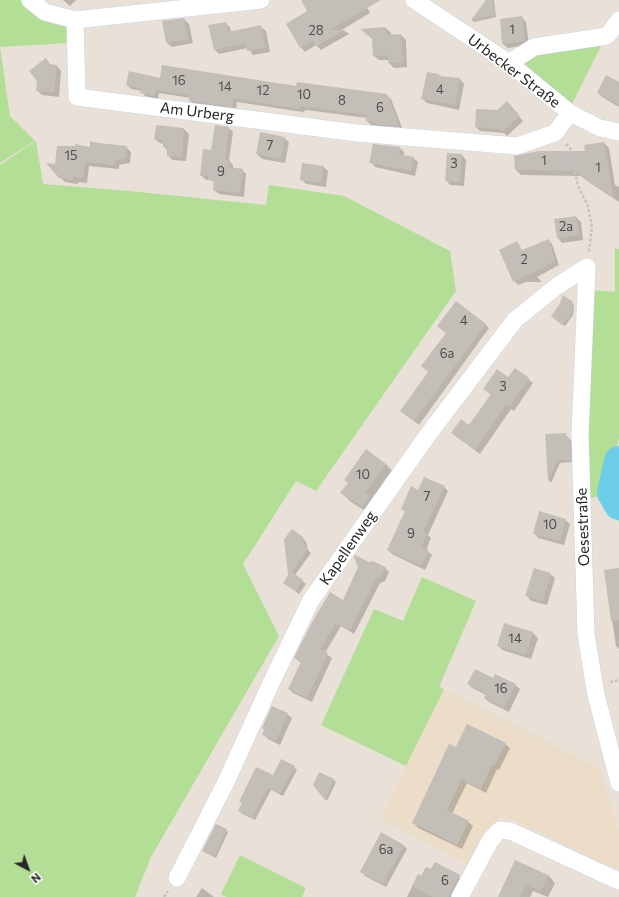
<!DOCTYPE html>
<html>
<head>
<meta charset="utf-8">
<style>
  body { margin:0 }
  #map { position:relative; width:619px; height:897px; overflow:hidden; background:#e9e1d8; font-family:Commissioner,sans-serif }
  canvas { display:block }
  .north { position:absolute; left:8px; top:849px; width:40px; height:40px; -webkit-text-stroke:3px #fff; paint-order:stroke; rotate:139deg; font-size:11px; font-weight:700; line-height:16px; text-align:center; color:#262626 }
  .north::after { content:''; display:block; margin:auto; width:14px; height:18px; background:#262626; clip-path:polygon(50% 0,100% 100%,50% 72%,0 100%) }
</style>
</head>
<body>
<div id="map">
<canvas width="619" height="897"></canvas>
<div class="north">N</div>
</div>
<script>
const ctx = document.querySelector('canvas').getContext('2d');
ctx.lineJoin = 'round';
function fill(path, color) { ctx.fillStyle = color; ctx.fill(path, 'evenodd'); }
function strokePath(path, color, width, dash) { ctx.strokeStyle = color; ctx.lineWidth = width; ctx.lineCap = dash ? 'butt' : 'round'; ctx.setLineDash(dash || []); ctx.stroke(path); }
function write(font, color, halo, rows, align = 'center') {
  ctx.font = font + ' Commissioner,sans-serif'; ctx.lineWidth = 3; ctx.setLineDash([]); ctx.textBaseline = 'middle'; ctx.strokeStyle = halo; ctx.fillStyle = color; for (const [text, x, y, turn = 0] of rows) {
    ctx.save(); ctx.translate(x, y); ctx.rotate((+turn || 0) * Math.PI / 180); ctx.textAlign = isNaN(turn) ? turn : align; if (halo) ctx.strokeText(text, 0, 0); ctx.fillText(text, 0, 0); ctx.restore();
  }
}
fill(new Path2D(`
  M 444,689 L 599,768 L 619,830 L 619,871 L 501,814 L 472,867 L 380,818 Z`), '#ebddc7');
fill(new Path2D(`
  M 0,0 L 24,0 L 69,24 L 70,43 L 0,47 L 10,116 L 35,141 L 0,163 Z
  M 602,44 L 571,106 L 515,64 L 536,52 Z
  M 36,141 L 43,184 L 129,191 L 266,205 L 269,185 L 344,196 L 450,251 L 456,291 L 316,491 L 296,481 L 243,564 L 279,636 L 151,857 L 135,897 L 0,897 L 0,165 Z
  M 615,248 L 619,249 L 619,437 L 607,493 L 589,499 L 588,395 L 592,290 L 615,292 Z
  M 619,486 L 619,523 L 610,501 L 618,489 Z
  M 422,577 L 476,601 L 439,687 L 444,689 L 406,766 L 321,725 L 374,609 L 403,621 Z
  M 240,855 L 306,888 L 302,897 L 227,897 L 221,894 Z`), '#b2de95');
fill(new Path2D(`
  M 63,0 L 76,0 L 70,6 Z
  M 302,0 L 363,0 L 370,13 L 340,31 L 345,31 L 349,34 L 321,50 L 316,45 L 305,52 L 301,47 L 309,11 Z
  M 487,0 L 494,0 L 496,17 L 474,22 L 472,20 Z
  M 522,17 L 526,22 L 529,45 L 508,48 L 503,44 Z
  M 184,19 L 189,24 L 193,43 L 172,47 L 167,43 Z
  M 225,23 L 230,27 L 231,33 L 261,27 L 266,31 L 270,52 L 253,55 L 248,48 L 219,54 L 214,49 Z
  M 386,28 L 391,33 L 391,36 L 401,35 L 406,40 L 407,67 L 394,68 L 389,63 L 389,60 L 379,60 L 374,56 L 373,40 Z
  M 45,59 L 51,65 L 57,66 L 61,71 L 59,97 L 42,95 L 37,90 Z
  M 439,75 L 441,77 L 460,79 L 464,84 L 459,110 L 427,103 L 422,98 Z
  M 161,79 L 297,87 L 386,95 L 391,99 L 403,130 L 371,125 L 367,121 L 367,118 L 306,110 L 303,112 L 237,102 L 236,110 L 194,105 L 190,100 L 191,98 L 159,93 L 158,99 L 145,96 L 142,91 L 131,89 L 127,85 Z
  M 619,83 L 619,107 L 602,97 L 598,93 Z
  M 511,107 L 523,121 L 507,136 L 504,133 L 480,131 L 476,127 L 498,111 Z
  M 229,128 L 233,132 L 229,161 L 233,165 L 233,169 L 242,170 L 246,174 L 244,197 L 219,194 L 214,190 L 215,183 L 211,180 L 206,180 L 201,175 L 212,151 Z
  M 184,129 L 189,134 L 186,161 L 172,160 L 168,155 L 168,151 L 164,147 L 164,144 L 160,143 L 155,139 Z
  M 284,138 L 289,142 L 285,163 L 262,159 L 257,154 Z
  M 604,143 L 609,148 L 615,185 L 619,187 L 619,202 L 587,181 L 581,176 L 521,175 L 516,170 L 586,152 Z
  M 126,147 L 131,152 L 130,163 L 119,165 L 119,169 L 89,166 L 87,183 L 78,182 L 78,184 L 65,182 L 60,177 L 56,165 L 91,148 Z
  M 400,148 L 404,152 L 404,156 L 413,158 L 418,162 L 415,176 L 375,167 L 371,162 Z
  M 462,155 L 466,160 L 464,186 L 450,185 L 446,180 Z
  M 323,167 L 328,171 L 326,187 L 306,184 L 301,179 Z
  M 576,217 L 581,222 L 583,240 L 562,243 L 558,238 Z
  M 548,240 L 552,244 L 559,265 L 537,277 L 542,282 L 526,282 L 518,285 L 514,281 L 517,243 L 523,251 Z
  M 572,303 L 574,305 L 573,315 L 565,326 L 554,318 Z
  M 485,324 L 489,328 L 419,425 L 406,415 L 429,372 L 422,366 L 447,334 L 438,326 Z
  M 508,379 L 528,379 L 533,383 L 514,411 L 511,409 L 480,454 L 452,433 L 469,426 L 491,395 L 485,389 Z
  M 565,434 L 569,439 L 573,442 L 573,462 L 560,463 L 551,483 L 549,480 L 546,435 Z
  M 386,464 L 395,474 L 372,515 L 351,502 L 342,493 Z
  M 444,487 L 448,491 L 428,535 L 431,538 L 426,550 L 432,555 L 425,570 L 392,554 L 388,550 L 406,512 L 402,509 L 419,491 Z
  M 565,520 L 570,524 L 564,545 L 538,538 L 534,533 Z
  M 303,538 L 306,542 L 308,550 L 311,553 L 295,575 L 306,584 L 299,594 L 284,583 L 289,576 Z
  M 369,563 L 385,568 L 389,572 L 385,581 L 380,583 L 354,634 L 341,626 L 325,653 L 332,658 L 312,702 L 293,693 L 289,689 L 301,663 L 295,658 L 343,601 Z
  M 619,569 L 619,649 L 616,646 L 605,571 Z
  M 550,574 L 555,578 L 547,605 L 531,601 L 527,596 Z
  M 505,624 L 533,633 L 538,638 L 531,659 L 502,650 L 498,645 Z
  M 494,680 L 515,685 L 520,689 L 509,712 L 489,702 L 485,698 L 486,695 L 472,688 L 468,684 Z
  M 287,714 L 292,718 L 280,745 L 268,739 L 263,734 Z
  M 505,744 L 510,748 L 499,770 L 497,769 L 486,793 L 467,783 L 452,814 L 468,822 L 473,826 L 462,849 L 418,828 L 414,823 L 456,749 Z
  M 294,767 L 297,770 L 283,796 L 271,790 L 255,820 L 242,814 L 239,811 L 243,804 L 240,801 L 274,776 Z
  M 334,780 L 336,782 L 327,801 L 314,785 Z
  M 226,830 L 228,832 L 216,858 L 203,851 Z
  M 403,845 L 407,849 L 386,887 L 365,876 L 361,872 Z
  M 418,875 L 421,877 L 459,877 L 463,881 L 455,897 L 407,897 Z
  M 548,875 L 555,883 L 548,897 L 533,891 L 530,897 L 498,897 Z
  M 202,888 L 214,897 L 196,897 Z`), '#0003');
strokePath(new Path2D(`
  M 619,461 L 612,493 L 619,505`), '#6dcee9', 30);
fill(new Path2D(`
  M 301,0 L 381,0 L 329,30 L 345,30 L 316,46 L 313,41 L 300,48 L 286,24 L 307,11 Z
  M 486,0 L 492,0 L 495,15 L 471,20 Z
  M 522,16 L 525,41 L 502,44 L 500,19 Z
  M 184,18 L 188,39 L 166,43 L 162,21 Z
  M 226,22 L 228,32 L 261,25 L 266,47 L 247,51 L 246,43 L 214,50 L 208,25 Z
  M 386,27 L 386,35 L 401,34 L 403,63 L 388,63 L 388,55 L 373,56 L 372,39 L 360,29 Z
  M 46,58 L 50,64 L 57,65 L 54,92 L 36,91 L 37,81 L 29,71 Z
  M 162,65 L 296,86 L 297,82 L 387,94 L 399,126 L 377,125 L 377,123 L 366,121 L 367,115 L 302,106 L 298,109 L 233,98 L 232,107 L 189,101 L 190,95 L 156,90 L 154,96 L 140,93 L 141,89 L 126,85 L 129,71 L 160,78 Z
  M 427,72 L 439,74 L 439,76 L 460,78 L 455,105 L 421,99 Z
  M 606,75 L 619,82 L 619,105 L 597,93 Z
  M 507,101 L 520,116 L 502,132 L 499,129 L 475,127 L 476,109 L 497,110 Z
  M 156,125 L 184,128 L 182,157 L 167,156 L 167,147 L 163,147 L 163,140 L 154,139 Z
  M 215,125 L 229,127 L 225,160 L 230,160 L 229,167 L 243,169 L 240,193 L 213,190 L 214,180 L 208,179 L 208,176 L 200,176 L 203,149 L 211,150 Z
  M 260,132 L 285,137 L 281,159 L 256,154 Z
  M 90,141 L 99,143 L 127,146 L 126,158 L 115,161 L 114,165 L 85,162 L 83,178 L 74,177 L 74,180 L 59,178 L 46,163 L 55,164 L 57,146 L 75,146 L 75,144 L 90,147 Z
  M 604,142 L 613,197 L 580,176 L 579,171 L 515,170 L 514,156 L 539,151 L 585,151 L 584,145 Z
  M 373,144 L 400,147 L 399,154 L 414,157 L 411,171 L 369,163 Z
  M 447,153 L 462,154 L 460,182 L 445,181 Z
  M 302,163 L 324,166 L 321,183 L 300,180 Z
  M 576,216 L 579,235 L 557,238 L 554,219 Z
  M 549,239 L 555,261 L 547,265 L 547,266 L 513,282 L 499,250 L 517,241 L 522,250 Z
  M 563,295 L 573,302 L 572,313 L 562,325 L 551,316 L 559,305 Z
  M 456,301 L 486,324 L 414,421 L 400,411 L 428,372 L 421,366 L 446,333 L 437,326 Z
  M 515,368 L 529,378 L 509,407 L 506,405 L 475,450 L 451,433 L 461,419 L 469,425 L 491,394 L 483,389 L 497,369 L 508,377 Z
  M 566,433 L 566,438 L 570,438 L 571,460 L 557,460 L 548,481 L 545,434 Z
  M 366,449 L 386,464 L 365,493 L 369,496 L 362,507 L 340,493 L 348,483 L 344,480 Z
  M 424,477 L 445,486 L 423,531 L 427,533 L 421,547 L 429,550 L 421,566 L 387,550 L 405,511 L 401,509 L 411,486 L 418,490 Z
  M 539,511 L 566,519 L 560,541 L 533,534 Z
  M 292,529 L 303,537 L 305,546 L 308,549 L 292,572 L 303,580 L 295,591 L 283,583 L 288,575 L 284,539 Z
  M 355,555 L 369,562 L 372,561 L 386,567 L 381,577 L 376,579 L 350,631 L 336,623 L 320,649 L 328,653 L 307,698 L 288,689 L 301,662 L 294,658 L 311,624 L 330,592 L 343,600 L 358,567 L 354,557 Z
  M 534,568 L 551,573 L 543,601 L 525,596 Z
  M 619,568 L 619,620 L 611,621 L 604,570 Z
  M 504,623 L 533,632 L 526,655 L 497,646 Z
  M 475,669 L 493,678 L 495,674 L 516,684 L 504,708 L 484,698 L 486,694 L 467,684 Z
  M 272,706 L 288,713 L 276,741 L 262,735 L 264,730 L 262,728 Z
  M 467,724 L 506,743 L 494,766 L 492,765 L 481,789 L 462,779 L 447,810 L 469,821 L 457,845 L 412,823 L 449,744 L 456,747 Z
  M 281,759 L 295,766 L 280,794 L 268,788 L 252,818 L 238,811 L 242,803 L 239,802 L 256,767 L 273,775 Z
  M 319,772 L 334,779 L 325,800 L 313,785 Z
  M 216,824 L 227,829 L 214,857 L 202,851 Z
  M 381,832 L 404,845 L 383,884 L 360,872 Z
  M 515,860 L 548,875 L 541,891 L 526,885 L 520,897 L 498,897 Z
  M 435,862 L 460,875 L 448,897 L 433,897 L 412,886 L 418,874 L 421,876 L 426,867 L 431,869 Z`), '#c4beb8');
const minor = new Path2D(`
  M 30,0 L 45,12 L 75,20 L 261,0
  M 414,0 L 509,63 L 570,113 L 600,128 L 619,132
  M 75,20 L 77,97 L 357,133 L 517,146 L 555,133 L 570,113
  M 509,63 L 534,47 L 607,36 L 619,20
  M 587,267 L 580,435 L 586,634 L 596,695 L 619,783
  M 177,878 L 225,784 L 273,679 L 311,600 L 430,432 L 515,320 L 557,286 L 587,267
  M 460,897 L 491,839 L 500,830 L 510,831 L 619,881`);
strokePath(minor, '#cdd2df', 18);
strokePath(new Path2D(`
  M 566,144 L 570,148 L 578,186 L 588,206 L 592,227 L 589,252
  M 610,682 L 619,680
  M 164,897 L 168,891`), '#c2c2c2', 2.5, [3, 2]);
strokePath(minor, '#fff', 17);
write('13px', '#4e4c4a', null, [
  ["1",512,30],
  ["28",316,31],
  ["16",179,81],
  ["14",225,87],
  ["4",440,90],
  ["12",263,91],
  ["10",304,95],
  ["8",342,101],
  ["6",380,108],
  ["7",270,146],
  ["15",71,156],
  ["1",544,161],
  ["3",454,164],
  ["1",598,168],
  ["9",221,172],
  ["2a",566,227],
  ["2",524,260],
  ["4",464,321],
  ["6a",447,354],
  ["3",503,387],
  ["10",363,475],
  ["7",427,497],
  ["10",550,525],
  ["9",411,534],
  ["14",515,639],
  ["16",501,689],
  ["6a",386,850],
  ["6",445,881]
]);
write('15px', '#262626', '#fff', [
  ["Urbecker Straße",514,71,37],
  ["Am Urberg",197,112,7],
  ["Oesestraße",583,527,-92],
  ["Kapellenweg",348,548,-55]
]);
</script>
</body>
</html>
